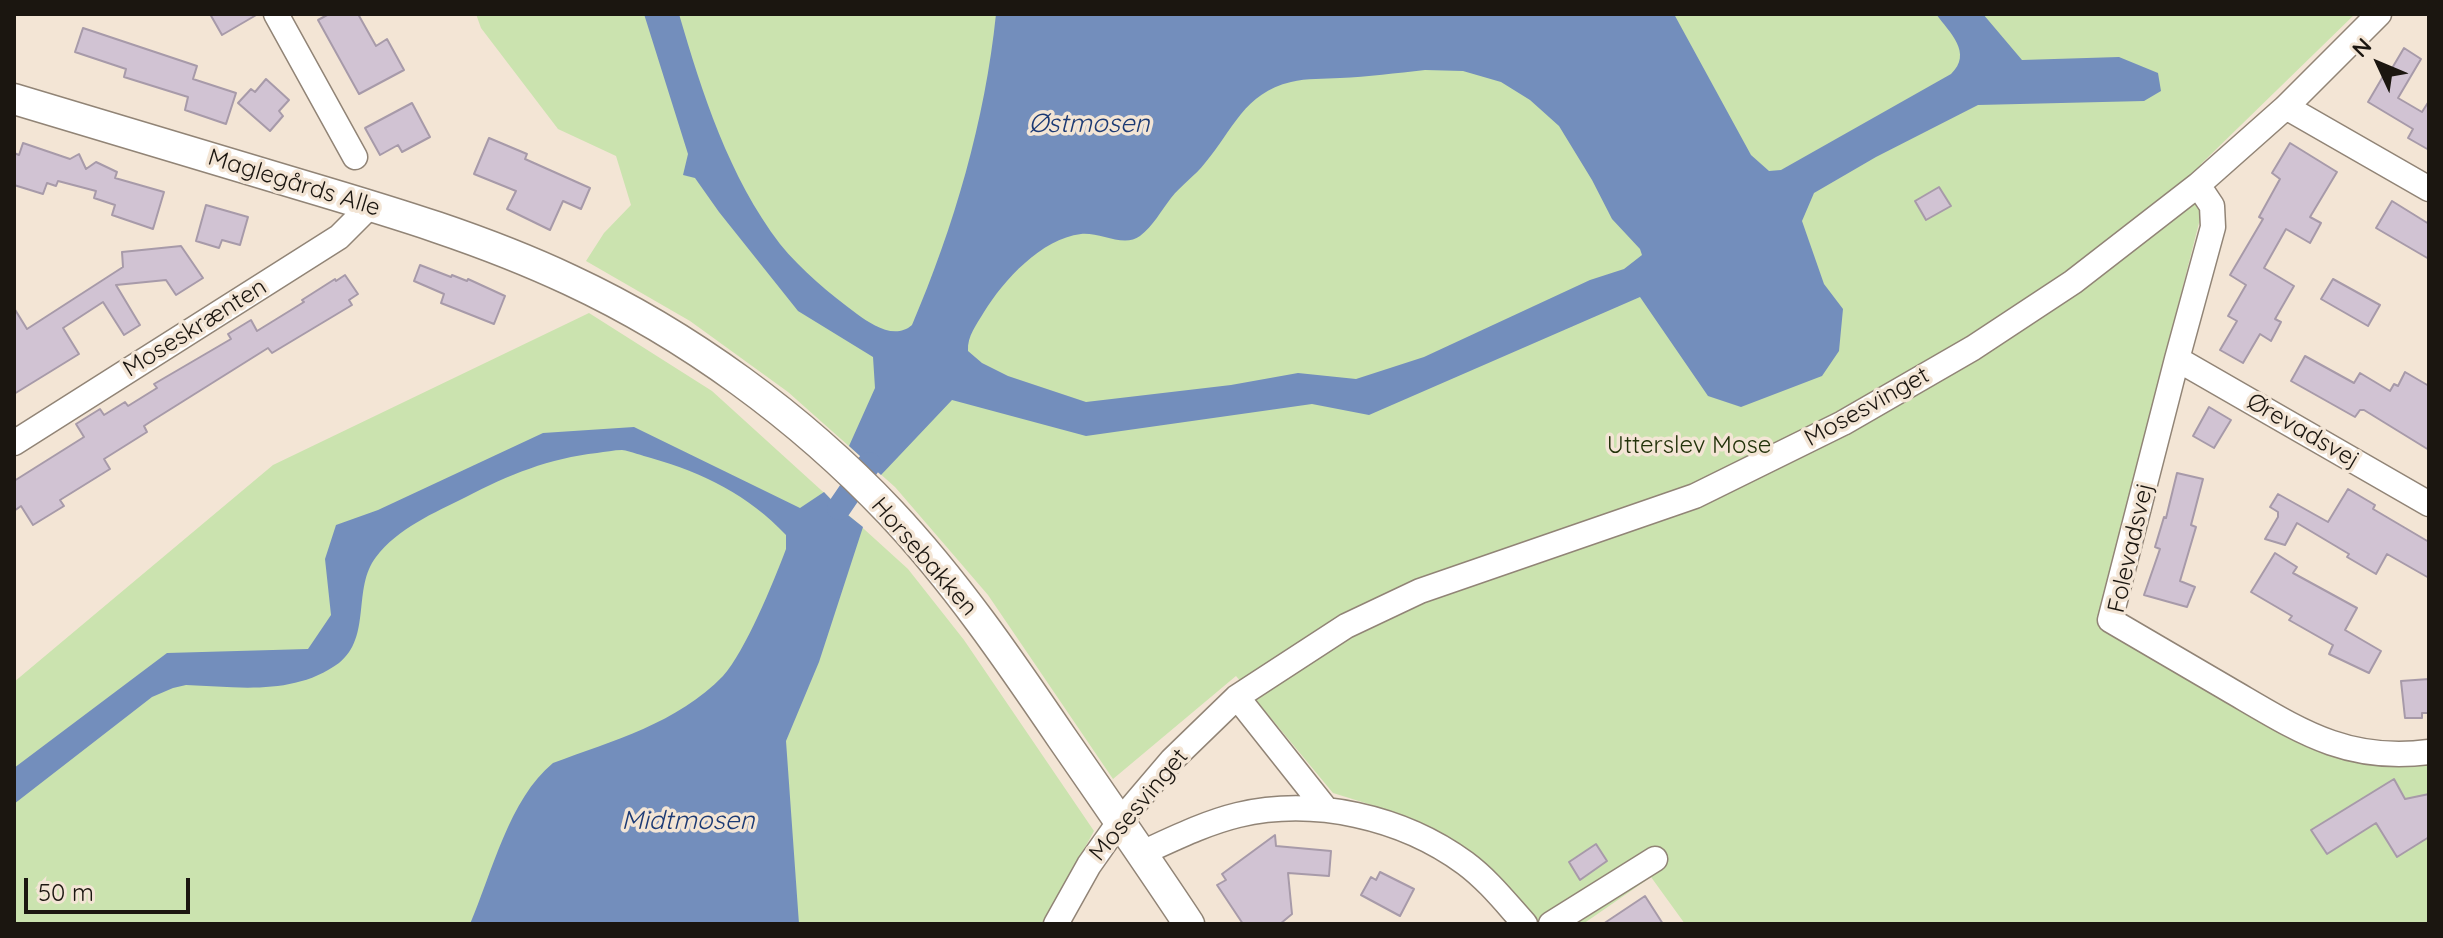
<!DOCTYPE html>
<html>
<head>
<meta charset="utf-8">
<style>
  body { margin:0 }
  #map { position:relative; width:2443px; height:938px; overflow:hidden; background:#f3e5d5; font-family:Quicksand,sans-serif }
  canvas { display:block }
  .frame { position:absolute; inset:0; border:16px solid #1b1610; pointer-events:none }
  .north { position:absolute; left:2339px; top:24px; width:80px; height:80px; -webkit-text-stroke:6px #f3e5d5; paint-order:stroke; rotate:314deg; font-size:22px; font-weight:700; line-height:32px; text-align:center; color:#1b1610 }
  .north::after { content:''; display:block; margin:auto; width:28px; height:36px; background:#1b1610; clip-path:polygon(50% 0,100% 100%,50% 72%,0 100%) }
  .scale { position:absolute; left:24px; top:878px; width:166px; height:36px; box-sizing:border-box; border:4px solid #1b1610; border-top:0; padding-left:10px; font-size:24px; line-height:28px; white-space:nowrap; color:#1b1610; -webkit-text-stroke:6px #f3e5d5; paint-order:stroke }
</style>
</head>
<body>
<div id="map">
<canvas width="2443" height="938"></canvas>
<div class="frame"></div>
<div class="north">N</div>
<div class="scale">50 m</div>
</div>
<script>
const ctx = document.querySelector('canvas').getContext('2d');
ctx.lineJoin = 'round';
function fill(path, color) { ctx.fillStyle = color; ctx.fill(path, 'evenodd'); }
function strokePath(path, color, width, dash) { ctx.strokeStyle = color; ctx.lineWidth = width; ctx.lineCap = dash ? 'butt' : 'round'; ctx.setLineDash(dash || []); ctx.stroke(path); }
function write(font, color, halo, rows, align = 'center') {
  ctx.font = font + ' Quicksand,sans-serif'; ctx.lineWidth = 7; ctx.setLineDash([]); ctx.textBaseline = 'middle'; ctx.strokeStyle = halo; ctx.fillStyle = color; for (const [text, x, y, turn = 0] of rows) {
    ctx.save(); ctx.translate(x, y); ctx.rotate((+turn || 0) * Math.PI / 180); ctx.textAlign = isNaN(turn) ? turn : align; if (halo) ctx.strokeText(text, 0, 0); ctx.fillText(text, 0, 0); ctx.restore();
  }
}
fill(new Path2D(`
  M 476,14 L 2355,14 L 2201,164 L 2200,219 L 2099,617 L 2317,749 L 2429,761 L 2429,924 L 1685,924 L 1651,877 L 1583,924 L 1539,924 L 1498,876 L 1445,838 L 1391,811 L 1333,793 L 1236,676 L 1113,779 L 988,595 L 895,487 L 788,392 L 690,321 L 586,261 L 604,233 L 631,205 L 616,156 L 558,129 L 481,28 Z
  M 589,313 L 712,391 L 908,569 L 964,640 L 1094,831 L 1043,924 L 14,924 L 14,682 L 273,465 Z`), '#cbe3af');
fill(new Path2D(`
  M 644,14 L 679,14 C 702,93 729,177 780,244 C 801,270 830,294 857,314 C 872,325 895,340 912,325 C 954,227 985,121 996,14 L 1674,14 L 1751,155 L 1769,171 L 1781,170 L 1951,74 C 1973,53 1950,33 1936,14 L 1983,14 L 2022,60 L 2119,57 L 2158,73 L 2161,91 L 2144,101 L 1978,105 L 1876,157 L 1814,193 L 1802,221 L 1824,284 L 1843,309 L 1839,351 L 1822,376 L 1741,407 L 1708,396 L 1640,297 L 1369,415 L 1312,404 L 1086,436 L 952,400 L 881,475 L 849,446 L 875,388 L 873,357 L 798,311 L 719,212 L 695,178 L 683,175 L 688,154 ZM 1425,70 L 1463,71 L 1501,82 L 1530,100 L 1559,126 L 1592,180 L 1612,219 L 1640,249 L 1642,255 L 1624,269 L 1590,280 L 1424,357 L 1356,379 L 1298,373 L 1231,385 L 1086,402 L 1008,376 L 982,363 L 968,351 C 967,336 977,324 984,312 C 1004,280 1041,239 1081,234 C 1100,232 1124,248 1140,236 C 1153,226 1161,211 1171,198 C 1181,185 1195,176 1205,163 C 1233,130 1244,93 1291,82 C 1307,78 1324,79 1340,78 C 1368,77 1396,73 1425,70 Z
  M 634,427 L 800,508 L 824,492 L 839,508 L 863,527 L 819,662 L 786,741 L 799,924 L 470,924 C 492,873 509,799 553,763 C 612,741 678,723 723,676 C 745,652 774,581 786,549 L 786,535 C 748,495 704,473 651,458 C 642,456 631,451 622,450 C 614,450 605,452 597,453 C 550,458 508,475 466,497 C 434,513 398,528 376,557 C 352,588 372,637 339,663 C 294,696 238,687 186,685 L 173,688 L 152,697 L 14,804 L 14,768 L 167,653 L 308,649 L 331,615 L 325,559 L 336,525 L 378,510 L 543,433 Z`), '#738ebc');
strokePath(new Path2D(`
  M 839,508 L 869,464`), '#738ebc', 24);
const building = new Path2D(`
  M 210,14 L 258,14 L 222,35 Z
  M 329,14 L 358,14 L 376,46 L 387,39 L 404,70 L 359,94 L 318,20 Z
  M 83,28 L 197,66 L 193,79 L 236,93 L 226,124 L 185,110 L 188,97 L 124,77 L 126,69 L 75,52 Z
  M 2404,48 L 2421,59 L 2398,98 L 2422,112 L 2429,101 L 2429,150 L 2408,138 L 2413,129 L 2368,102 L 2385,73 L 2388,75 Z
  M 266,79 L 289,100 L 279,111 L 283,116 L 270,131 L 238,103 L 251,89 L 255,92 Z
  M 412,103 L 430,137 L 402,152 L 398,145 L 380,155 L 365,128 Z
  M 489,138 L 527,154 L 525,159 L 590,188 L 581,209 L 563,201 L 550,230 L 507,209 L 516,191 L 474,174 Z
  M 23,143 L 70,159 L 79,154 L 86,169 L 96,162 L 117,172 L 115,178 L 164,192 L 153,229 L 112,215 L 115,205 L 94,198 L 96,191 L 58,181 L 56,186 L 47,183 L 43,194 L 14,185 L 14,153 L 19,155 Z
  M 2290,143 L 2337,172 L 2310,217 L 2321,223 L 2310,243 L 2286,229 L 2264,268 L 2294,286 L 2275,319 L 2281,322 L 2271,341 L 2260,334 L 2243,363 L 2220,350 L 2237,321 L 2228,316 L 2246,285 L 2230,275 L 2263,219 L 2259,217 L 2280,179 L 2272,173 Z
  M 1939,187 L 1951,206 L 1926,220 L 1915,201 Z
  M 2392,201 L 2429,224 L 2429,259 L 2376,228 Z
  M 206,205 L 248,217 L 240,245 L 222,240 L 219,248 L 196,241 Z
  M 181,246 L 203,278 L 176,295 L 166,280 L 116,285 L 140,325 L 124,335 L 103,302 L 63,328 L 79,354 L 14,394 L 14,308 L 27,329 L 123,267 L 122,252 Z
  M 420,265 L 451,277 L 452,275 L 467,281 L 468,279 L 505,296 L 494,324 L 441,303 L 444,294 L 414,281 Z
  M 345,275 L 358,294 L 349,300 L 352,305 L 272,353 L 268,348 L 150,422 L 144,426 L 147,432 L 104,459 L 110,469 L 60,500 L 64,506 L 33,525 L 21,506 L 14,511 L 14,481 L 84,437 L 76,424 L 100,409 L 104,415 L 125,402 L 128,406 L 157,388 L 154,384 L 231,339 L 228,334 L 251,320 L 257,331 L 304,302 L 302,300 L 335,279 L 336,281 Z
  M 2333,279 L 2380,305 L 2368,326 L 2321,299 Z
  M 2305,356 L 2354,383 L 2360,373 L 2390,391 L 2394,384 L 2398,386 L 2405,372 L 2429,386 L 2429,450 L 2364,410 L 2360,410 L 2355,417 L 2291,381 Z
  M 2209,407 L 2231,420 L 2214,448 L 2193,436 Z
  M 2177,473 L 2203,479 L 2191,525 L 2196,527 L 2180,581 L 2195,587 L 2187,607 L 2144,595 L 2160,549 L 2155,547 L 2164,517 L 2166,518 Z
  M 2348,489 L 2375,505 L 2373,509 L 2429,542 L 2429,578 L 2387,554 L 2376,574 L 2347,557 L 2349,554 L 2297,523 L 2285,545 L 2265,539 L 2278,517 L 2278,512 L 2270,507 L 2278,494 L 2328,522 Z
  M 2275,553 L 2297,567 L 2293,573 L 2357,608 L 2345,630 L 2381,651 L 2369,673 L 2329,654 L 2333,645 L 2289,620 L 2292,616 L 2251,592 Z
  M 2429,679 L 2429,713 L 2422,713 L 2422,718 L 2405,718 L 2401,681 Z
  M 2394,779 L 2405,799 L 2429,794 L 2429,837 L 2397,857 L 2376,823 L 2327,854 L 2311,830 Z
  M 1275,835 L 1276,846 L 1331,851 L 1329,876 L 1288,873 L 1292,914 L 1280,924 L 1243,924 L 1217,885 L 1226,880 L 1222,874 Z
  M 1596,844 L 1607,861 L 1580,880 L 1569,862 Z
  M 1380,872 L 1414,889 L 1400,916 L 1361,895 L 1371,877 L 1376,880 Z
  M 1645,896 L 1663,924 L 1603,924 Z`);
fill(building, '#d1c3d3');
strokePath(building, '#a79aa9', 2);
const minor = new Path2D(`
  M 276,14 L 355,157
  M 2286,107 L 2429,189
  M 2198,185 L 2212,206 L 2213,227 L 2177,359 L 2110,620 C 2150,643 2189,666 2228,689 C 2297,729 2345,763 2429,752
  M 2177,359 L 2429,504
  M 14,443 L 339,237 L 370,206
  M 1237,697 L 1325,808
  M 1142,853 C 1173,839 1205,823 1238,815 C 1314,797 1402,817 1465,863 C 1488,880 1506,903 1525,924
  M 1056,924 L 1089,865 L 1120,821 L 1172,760 L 1237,697 L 1346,626 L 1420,591 L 1695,496 L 1843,423 L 1973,348 L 2073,282 L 2198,185 L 2286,107 L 2379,14
  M 1551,924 L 1655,859`);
const tertiary = new Path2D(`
  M 14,99 C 110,128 206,156 301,185 C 392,212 483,239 570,280 C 688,335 800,417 890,512 C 955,581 1009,660 1062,738 C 1105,800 1148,862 1189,924`);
strokePath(minor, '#918476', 27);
strokePath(tertiary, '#918476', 33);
strokePath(minor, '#fff', 24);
strokePath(tertiary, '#fff', 30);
write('24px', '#1b1610', '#f3e5d5', [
  ["Maglegårds Alle",294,183,17],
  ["Moseskrænten",195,328,-32],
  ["Mosesvinget",1867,407,-29],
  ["Ørevadsvej",2303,431,30],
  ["Folevadsvej",2131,548,-77],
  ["Horsebakken",924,557,49],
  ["Mosesvinget",1139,805,-50]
]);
write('24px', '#22320a', '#f3e5d5', [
  ["Utterslev Mose",1689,446]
]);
write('italic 26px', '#1c3a74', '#f3e5d5', [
  ["Østmosen",1089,124],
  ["Midtmosen",688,821]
]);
</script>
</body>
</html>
